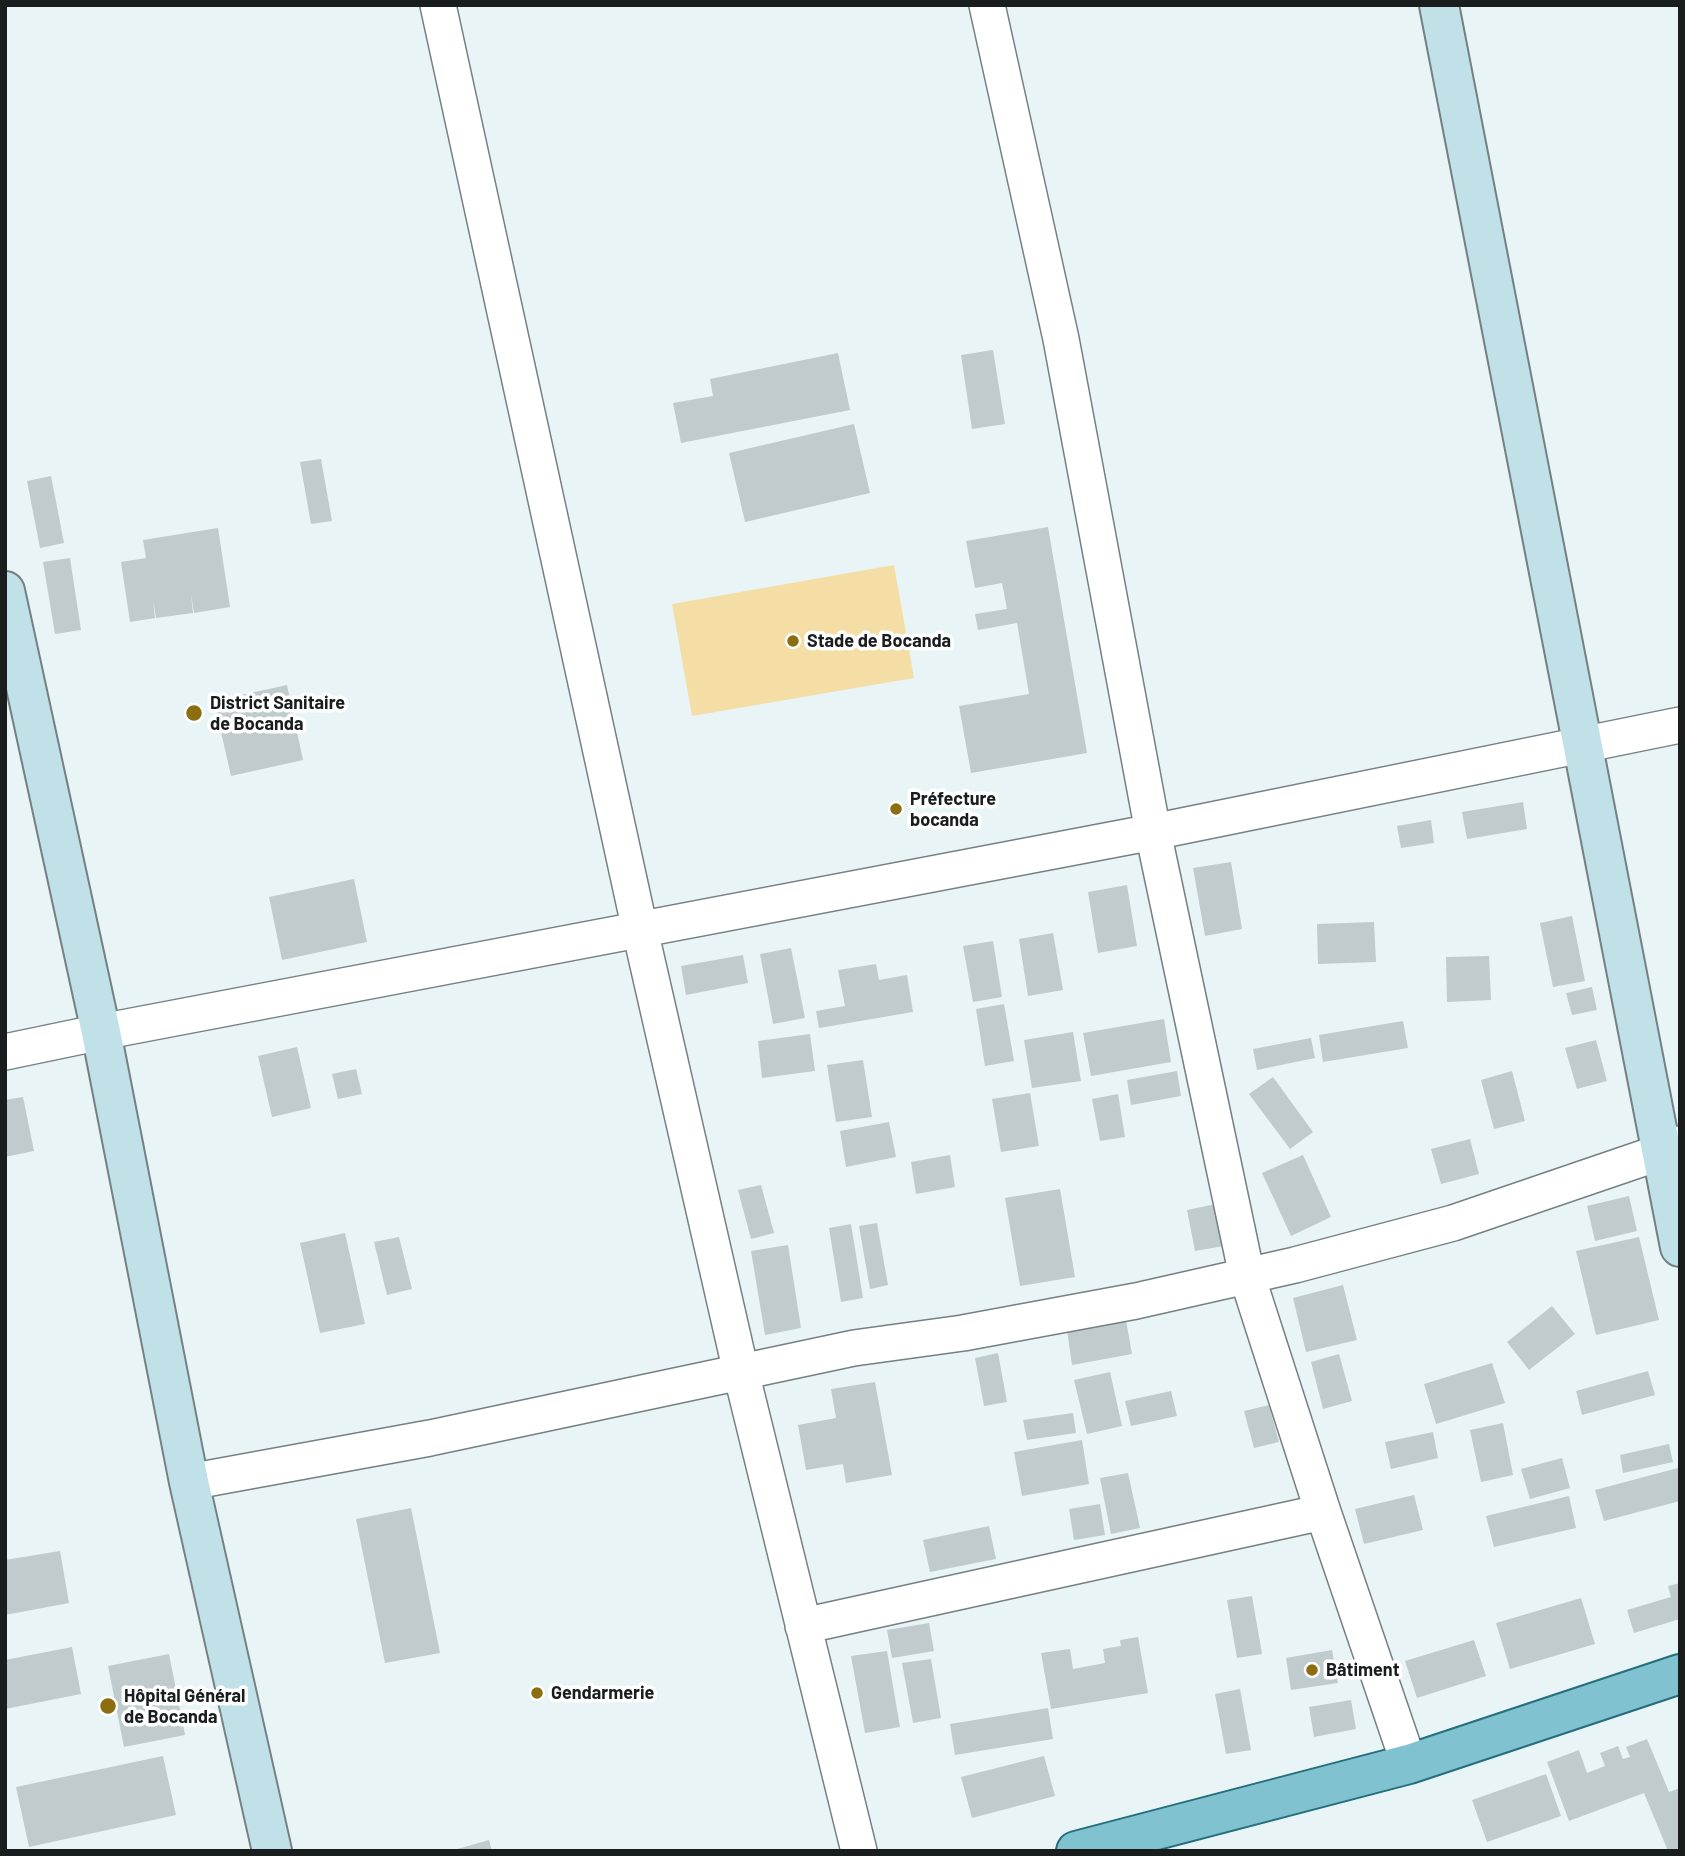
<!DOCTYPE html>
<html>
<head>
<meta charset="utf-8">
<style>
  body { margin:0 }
  #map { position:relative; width:1685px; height:1856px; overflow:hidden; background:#e8f4f6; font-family:Barlow,sans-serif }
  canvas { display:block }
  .frame { position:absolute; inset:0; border:7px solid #191d1e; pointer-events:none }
</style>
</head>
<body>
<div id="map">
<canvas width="1685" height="1856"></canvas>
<div class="frame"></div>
</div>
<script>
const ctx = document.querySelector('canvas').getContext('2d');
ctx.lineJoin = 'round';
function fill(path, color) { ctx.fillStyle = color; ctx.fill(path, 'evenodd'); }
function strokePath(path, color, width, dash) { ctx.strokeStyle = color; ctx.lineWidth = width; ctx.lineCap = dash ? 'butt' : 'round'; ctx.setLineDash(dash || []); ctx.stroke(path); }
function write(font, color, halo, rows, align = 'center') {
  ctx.font = font + ' Barlow,sans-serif'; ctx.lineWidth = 7; ctx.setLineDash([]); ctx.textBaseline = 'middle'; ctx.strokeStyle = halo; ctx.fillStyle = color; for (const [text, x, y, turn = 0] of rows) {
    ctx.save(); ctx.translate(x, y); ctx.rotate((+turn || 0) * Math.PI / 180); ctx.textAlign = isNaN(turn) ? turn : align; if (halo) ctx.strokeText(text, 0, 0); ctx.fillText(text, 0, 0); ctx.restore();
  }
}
fill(new Path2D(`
  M 894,565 L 914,678 L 692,716 L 672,604 Z`), '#f5dea5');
fill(new Path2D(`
  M 993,350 L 1005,424 L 972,429 L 961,355 Z
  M 838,353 L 850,410 L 681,443 L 673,403 L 713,396 L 710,379 Z
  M 854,424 L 870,493 L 745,522 L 729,453 Z
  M 321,459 L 332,521 L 311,524 L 300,462 Z
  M 51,476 L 64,543 L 40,548 L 27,481 Z
  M 1048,527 L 1087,753 L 971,773 L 959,706 L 1029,694 L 1017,623 L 978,630 L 975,614 L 1007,609 L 1002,583 L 975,588 L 966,541 Z
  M 218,528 L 230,607 L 194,613 L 191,593 L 193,613 L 156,618 L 153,600 L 155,618 L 130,622 L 121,562 L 146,558 L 143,540 Z
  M 70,558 L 81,630 L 55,634 L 43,562 Z
  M 287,685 L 303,760 L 231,776 L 214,701 Z
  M 1523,802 L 1527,829 L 1467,839 L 1462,812 Z
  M 1431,820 L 1434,843 L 1401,848 L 1397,826 Z
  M 1231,862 L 1242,929 L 1205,936 L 1193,868 Z
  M 354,879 L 367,942 L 282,960 L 269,897 Z
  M 1127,885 L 1137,946 L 1098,953 L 1088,892 Z
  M 1572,916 L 1585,981 L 1553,987 L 1540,923 Z
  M 1374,922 L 1376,962 L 1318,964 L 1317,924 Z
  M 1053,933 L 1063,990 L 1028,996 L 1019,939 Z
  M 993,941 L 1002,997 L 973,1002 L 963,946 Z
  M 791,948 L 805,1018 L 773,1024 L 760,954 Z
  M 743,955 L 748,983 L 686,995 L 681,966 Z
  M 1489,956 L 1491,1000 L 1447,1002 L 1446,957 Z
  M 876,964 L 879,980 L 907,975 L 913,1012 L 819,1028 L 816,1011 L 845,1006 L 838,970 Z
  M 1592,987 L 1597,1010 L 1572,1015 L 1566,993 Z
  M 1004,1004 L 1014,1061 L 985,1066 L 976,1009 Z
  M 1164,1019 L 1171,1062 L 1091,1076 L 1083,1033 Z
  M 1403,1021 L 1408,1048 L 1323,1062 L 1319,1035 Z
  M 1073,1032 L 1081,1081 L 1032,1088 L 1024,1040 Z
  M 810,1034 L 815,1071 L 762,1078 L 758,1041 Z
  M 1311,1038 L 1315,1058 L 1257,1070 L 1253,1049 Z
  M 1596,1040 L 1607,1081 L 1577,1089 L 1565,1048 Z
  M 297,1047 L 311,1108 L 272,1117 L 258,1056 Z
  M 863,1060 L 872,1117 L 836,1122 L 827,1065 Z
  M 356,1069 L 362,1094 L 338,1099 L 332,1074 Z
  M 1177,1071 L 1181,1096 L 1131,1105 L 1127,1080 Z
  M 1512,1071 L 1525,1121 L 1494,1129 L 1481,1080 Z
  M 1273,1077 L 1313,1132 L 1290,1149 L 1249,1094 Z
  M 1030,1093 L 1039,1146 L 1001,1152 L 992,1099 Z
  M 1118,1094 L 1125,1137 L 1100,1141 L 1092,1099 Z
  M 23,1097 L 34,1151 L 5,1157 L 5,1100 Z
  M 889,1122 L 896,1157 L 846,1167 L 840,1131 Z
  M 1470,1139 L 1479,1174 L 1441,1184 L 1431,1149 Z
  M 950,1155 L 955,1187 L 916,1194 L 911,1162 Z
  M 1303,1155 L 1331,1217 L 1291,1236 L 1262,1173 Z
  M 761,1185 L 774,1233 L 751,1239 L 738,1190 Z
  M 1060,1189 L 1075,1277 L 1020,1286 L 1005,1198 Z
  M 1629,1196 L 1637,1231 L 1595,1241 L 1587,1206 Z
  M 1216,1204 L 1224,1246 L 1195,1251 L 1187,1210 Z
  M 877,1223 L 888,1285 L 870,1289 L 859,1226 Z
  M 851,1224 L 863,1298 L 841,1302 L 829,1228 Z
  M 345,1233 L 365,1324 L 320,1333 L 300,1243 Z
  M 399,1237 L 412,1289 L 387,1295 L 374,1242 Z
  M 1639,1237 L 1659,1320 L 1596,1335 L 1576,1251 Z
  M 788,1245 L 801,1328 L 765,1335 L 751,1251 Z
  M 1343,1285 L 1357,1340 L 1306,1352 L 1293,1298 Z
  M 1552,1306 L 1575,1334 L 1529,1370 L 1507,1342 Z
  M 1126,1320 L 1132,1354 L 1072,1365 L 1067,1330 Z
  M 998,1353 L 1007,1402 L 984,1406 L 975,1358 Z
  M 1339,1354 L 1352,1401 L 1323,1409 L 1311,1362 Z
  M 1492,1363 L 1505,1403 L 1436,1424 L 1424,1384 Z
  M 1648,1371 L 1655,1395 L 1582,1415 L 1576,1391 Z
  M 1110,1372 L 1122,1426 L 1087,1434 L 1074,1380 Z
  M 875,1382 L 892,1475 L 846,1483 L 843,1464 L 806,1470 L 798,1425 L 836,1418 L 831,1389 Z
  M 1171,1391 L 1177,1416 L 1131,1426 L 1125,1401 Z
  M 1269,1405 L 1279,1442 L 1254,1448 L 1244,1411 Z
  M 1073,1413 L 1076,1433 L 1027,1440 L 1023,1420 Z
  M 1503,1423 L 1513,1475 L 1481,1482 L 1470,1430 Z
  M 1433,1432 L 1438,1458 L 1391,1469 L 1385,1442 Z
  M 1082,1440 L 1089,1484 L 1022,1496 L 1014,1452 Z
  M 1669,1444 L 1673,1462 L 1623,1473 L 1620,1455 Z
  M 1562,1458 L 1570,1488 L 1530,1499 L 1521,1469 Z
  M 1678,1468 L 1680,1501 L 1604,1521 L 1595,1490 Z
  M 1128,1473 L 1140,1528 L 1111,1534 L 1100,1478 Z
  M 1414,1495 L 1423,1530 L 1364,1544 L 1355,1509 Z
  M 1569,1496 L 1576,1528 L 1494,1547 L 1486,1516 Z
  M 1100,1504 L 1105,1535 L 1074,1540 L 1069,1509 Z
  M 411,1508 L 440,1653 L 385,1663 L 356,1519 Z
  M 989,1526 L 996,1559 L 930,1572 L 923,1540 Z
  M 60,1551 L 69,1603 L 5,1615 L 5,1560 Z
  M 1680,1583 L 1680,1619 L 1634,1633 L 1627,1610 L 1671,1597 L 1668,1586 Z
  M 1252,1596 L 1262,1654 L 1237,1658 L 1227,1600 Z
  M 1581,1598 L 1595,1644 L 1510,1669 L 1496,1623 Z
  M 929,1623 L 934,1651 L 892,1658 L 887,1630 Z
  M 1138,1637 L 1148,1693 L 1051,1709 L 1041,1653 L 1070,1649 L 1073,1669 L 1105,1663 L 1103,1649 L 1121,1646 L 1120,1640 Z
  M 1474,1640 L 1486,1676 L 1417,1698 L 1405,1661 Z
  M 72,1647 L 81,1694 L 5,1709 L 5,1660 Z
  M 1332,1650 L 1338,1683 L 1291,1690 L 1286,1658 Z
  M 887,1651 L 900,1727 L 865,1733 L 851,1656 Z
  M 169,1654 L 185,1735 L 124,1747 L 108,1666 Z
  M 931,1659 L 941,1718 L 913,1723 L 902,1663 Z
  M 1240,1689 L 1251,1750 L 1226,1754 L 1215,1694 Z
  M 1351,1700 L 1356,1729 L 1314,1737 L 1309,1707 Z
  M 1048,1708 L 1053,1739 L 955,1755 L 950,1724 Z
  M 1647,1739 L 1669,1792 L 1680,1788 L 1680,1815 L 1678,1815 L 1680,1820 L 1680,1851 L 1668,1851 L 1644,1793 L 1569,1821 L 1547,1762 L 1579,1750 L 1587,1773 L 1605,1766 L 1600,1753 L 1618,1746 L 1623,1759 L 1630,1757 L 1626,1747 Z
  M 163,1756 L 176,1815 L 29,1847 L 16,1787 Z
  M 1044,1756 L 1055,1796 L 972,1818 L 961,1777 Z
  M 1546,1774 L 1561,1816 L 1487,1842 L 1472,1800 Z
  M 489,1840 L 492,1851 L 454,1851 L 454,1850 Z`), '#c0cbce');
const street = new Path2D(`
  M 438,5 L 640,930 L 741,1372 L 859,1851
  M 987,5 L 1061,339 L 1153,832 L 1247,1276 L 1323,1512 L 1409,1764
  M 5,1052 L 101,1032 L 1153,832 L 1680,725
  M 189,1482 L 430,1438 L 854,1348 L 963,1333 L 1136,1301 L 1295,1265 L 1453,1223 L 1661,1152 L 1680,1144
  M 803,1626 L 1323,1512`);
const secondary = new Path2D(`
  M 1439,5 L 1680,1247
  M 5,591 L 101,1032 L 189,1482 L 272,1851`);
const primary = new Path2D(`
  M 1076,1851 L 1409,1764 L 1680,1674`);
strokePath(street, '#758082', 38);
strokePath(secondary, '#758082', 42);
strokePath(primary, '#256e7c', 42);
strokePath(street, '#fff', 35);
strokePath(secondary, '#c0e1e7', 38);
strokePath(primary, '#80c2cf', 38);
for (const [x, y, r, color] of [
  [793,641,7,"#8c6d10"],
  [194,713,9,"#8c6d10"],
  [896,809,7,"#8c6d10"],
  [1312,1670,7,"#8c6d10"],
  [537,1693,7,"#8c6d10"],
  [108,1706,9,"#8c6d10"]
]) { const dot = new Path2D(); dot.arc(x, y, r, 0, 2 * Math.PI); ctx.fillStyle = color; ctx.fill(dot); strokePath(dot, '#fff', 2.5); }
write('bold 18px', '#191d1e', '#fff', [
  ["Stade de Bocanda",807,641],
  ["District Sanitaire",210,703],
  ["de Bocanda",210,724],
  ["Préfecture",910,799],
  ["bocanda",910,820],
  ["Bâtiment",1326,1670],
  ["Gendarmerie",551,1693],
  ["Hôpital Général",124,1696],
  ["de Bocanda",124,1717]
], 'left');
</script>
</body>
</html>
